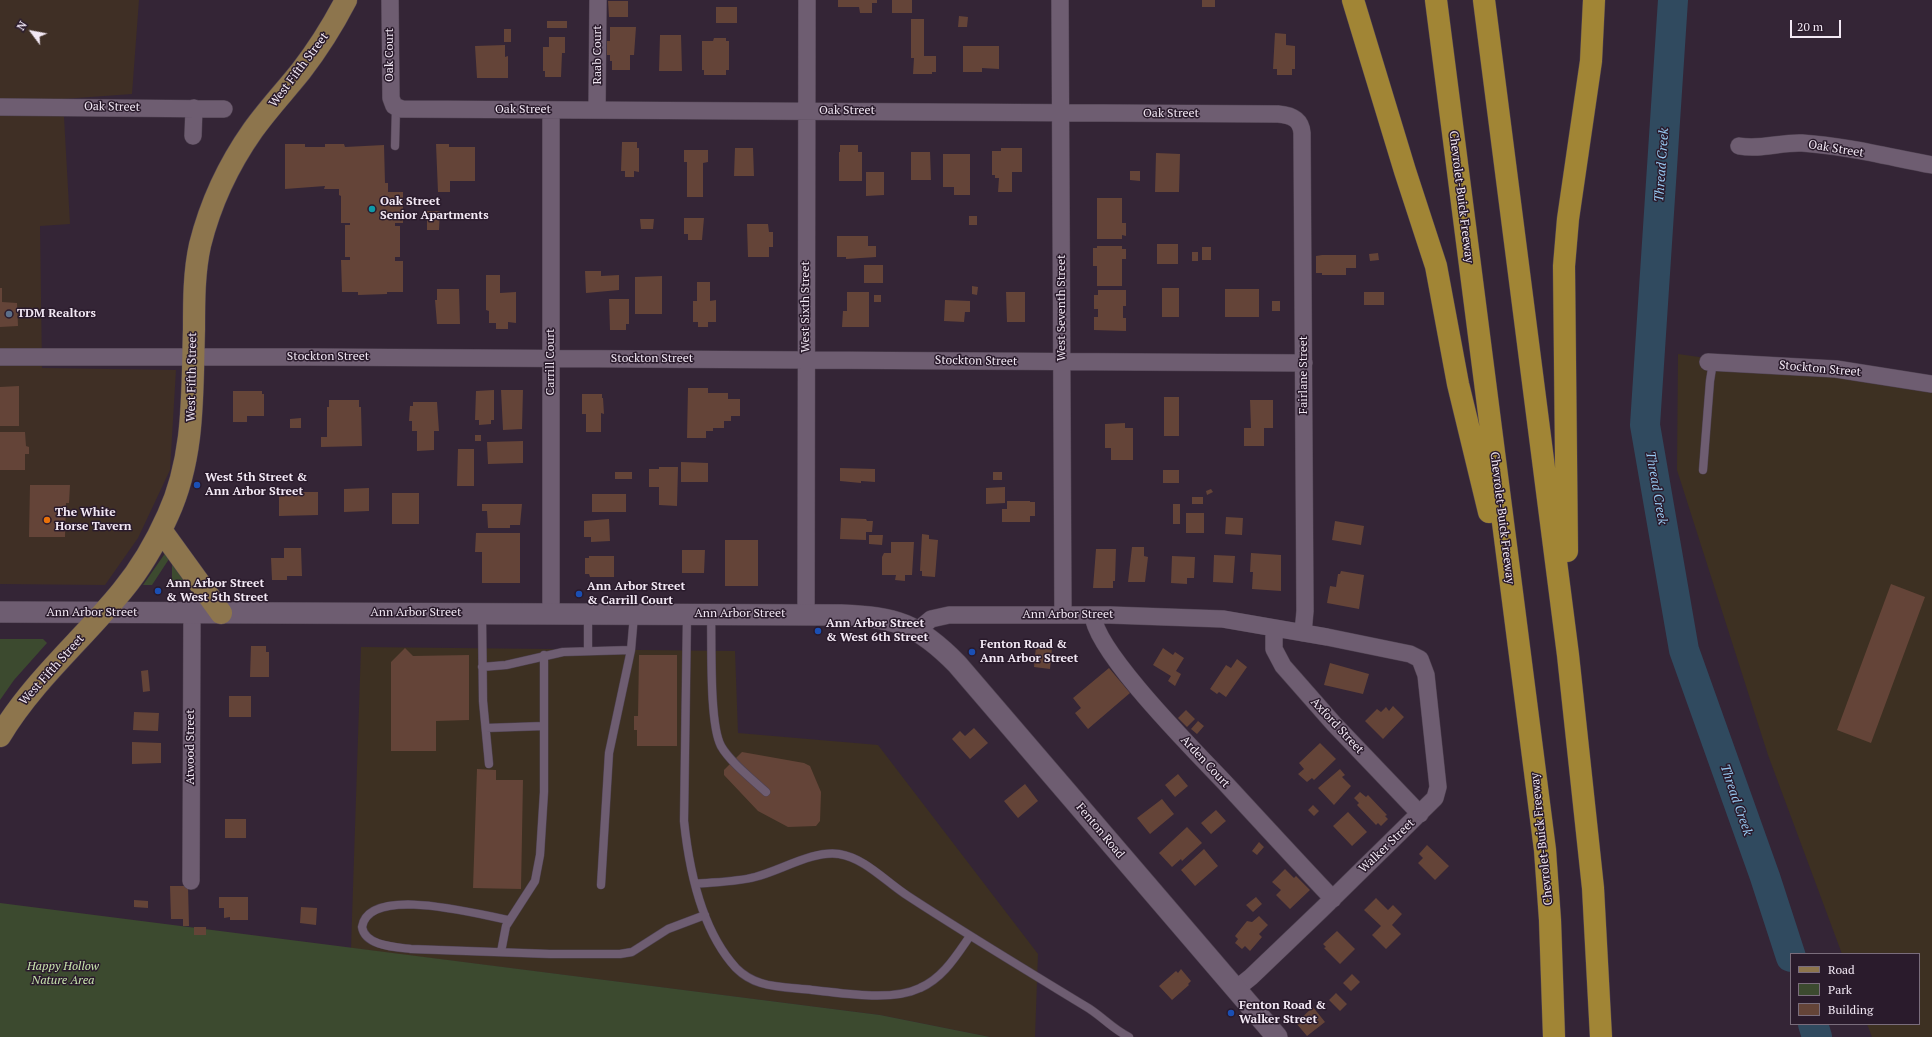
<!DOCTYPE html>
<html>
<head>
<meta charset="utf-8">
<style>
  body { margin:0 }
  #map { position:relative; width:1932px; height:1037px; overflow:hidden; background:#342536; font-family:"PT Serif",serif }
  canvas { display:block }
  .legend { position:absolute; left:1790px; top:953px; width:130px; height:72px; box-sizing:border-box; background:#2a1b2c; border:1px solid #7a6d7c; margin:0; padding:5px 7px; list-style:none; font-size:12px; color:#f2e8f4 }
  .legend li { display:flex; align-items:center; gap:8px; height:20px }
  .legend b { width:20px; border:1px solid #7a6d7c }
  .north { position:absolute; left:12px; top:12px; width:40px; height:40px; -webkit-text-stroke:3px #2a1b2c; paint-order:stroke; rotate:302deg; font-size:11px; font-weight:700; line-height:16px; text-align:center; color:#f2e8f4 }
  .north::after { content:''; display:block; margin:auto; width:14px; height:18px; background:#f2e8f4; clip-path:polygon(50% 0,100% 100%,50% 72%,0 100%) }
  .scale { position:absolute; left:1790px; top:20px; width:51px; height:18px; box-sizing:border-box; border:2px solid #f2e8f4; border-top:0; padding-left:5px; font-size:12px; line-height:14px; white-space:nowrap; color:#f2e8f4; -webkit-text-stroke:3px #2a1b2c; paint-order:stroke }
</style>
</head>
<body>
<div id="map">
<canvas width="1932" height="1037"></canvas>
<ul class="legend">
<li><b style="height:5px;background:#8d754d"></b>Road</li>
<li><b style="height:11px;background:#3c4a2f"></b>Park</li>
<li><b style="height:11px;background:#644438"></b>Building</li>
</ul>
<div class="north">N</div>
<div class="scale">20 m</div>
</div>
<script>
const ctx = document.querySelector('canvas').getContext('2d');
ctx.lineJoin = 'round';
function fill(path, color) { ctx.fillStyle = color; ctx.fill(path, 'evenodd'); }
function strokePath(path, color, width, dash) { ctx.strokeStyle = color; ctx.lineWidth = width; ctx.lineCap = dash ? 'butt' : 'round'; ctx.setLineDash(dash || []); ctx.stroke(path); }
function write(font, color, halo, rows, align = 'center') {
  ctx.font = font + ' "PT Serif",serif'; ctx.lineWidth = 3; ctx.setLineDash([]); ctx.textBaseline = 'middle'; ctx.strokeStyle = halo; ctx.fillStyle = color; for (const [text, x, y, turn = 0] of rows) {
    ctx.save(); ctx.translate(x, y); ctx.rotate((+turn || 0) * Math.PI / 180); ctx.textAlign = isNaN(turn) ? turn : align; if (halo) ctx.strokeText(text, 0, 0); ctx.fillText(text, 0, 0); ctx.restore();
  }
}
fill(new Path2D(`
  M 0,0 L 139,0 L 132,94 L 63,99 L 70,224 L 40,226 L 42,368 L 176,370 L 170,470 L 138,538 L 105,585 L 0,584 Z`), '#3f2f25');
fill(new Path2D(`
  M 1678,354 L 1932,390 L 1932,1037 L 1872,1037 L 1867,1024 L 1919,1024 L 1919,954 L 1842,954 L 1768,755 L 1677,470 Z
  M 361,647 L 735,651 L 738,733 L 878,745 L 1038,954 L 1035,1037 L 990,1037 L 880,1015 L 351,948 Z`), '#3d3022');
fill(new Path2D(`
  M 166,552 L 169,559 L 152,585 L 143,585 Z
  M 172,562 L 192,586 L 172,586 Z
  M 0,639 L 43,639 L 47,643 L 14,680 L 0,700 Z
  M 0,903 L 880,1015 L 990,1037 L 0,1037 Z`), '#3c4a2f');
strokePath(new Path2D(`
  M 1673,0 L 1645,425 L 1684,650 L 1765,877 L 1791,957
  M 1813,1024 L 1817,1037`), '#304a5f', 30);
fill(new Path2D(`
  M 838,0 L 877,0 L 877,3 L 872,3 L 872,13 L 860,13 L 859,7 L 838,7 Z
  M 892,0 L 912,0 L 912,13 L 892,13 Z
  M 1202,0 L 1215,0 L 1215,7 L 1202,7 Z
  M 608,1 L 628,1 L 628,17 L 609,17 Z
  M 716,7 L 737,7 L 737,23 L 716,23 Z
  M 959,16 L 968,17 L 967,27 L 958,27 Z
  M 911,19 L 924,19 L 924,56 L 936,56 L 936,72 L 932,72 L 932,74 L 913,74 L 914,58 L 911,58 Z
  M 547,21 L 567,21 L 567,28 L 547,28 Z
  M 610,27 L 636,27 L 634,55 L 630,55 L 630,70 L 612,70 L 612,61 L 610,61 L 610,55 L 607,55 L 607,41 L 610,41 Z
  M 504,29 L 511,29 L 511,42 L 504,42 Z
  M 1275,33 L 1286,34 L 1286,45 L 1295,46 L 1295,69 L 1292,69 L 1292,75 L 1277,75 L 1277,69 L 1273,69 Z
  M 660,35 L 681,35 L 682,71 L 659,71 Z
  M 549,37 L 565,37 L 565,53 L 562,53 L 561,77 L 545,77 L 545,71 L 543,71 L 543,47 L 549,47 Z
  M 714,38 L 726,38 L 726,41 L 729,41 L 729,70 L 726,70 L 726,75 L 704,75 L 704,70 L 702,70 L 702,41 L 713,41 Z
  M 505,45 L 505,57 L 508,56 L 508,78 L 477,78 L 475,46 Z
  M 963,46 L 999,46 L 999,69 L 982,68 L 982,72 L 963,72 Z
  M 622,142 L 637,142 L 637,148 L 639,148 L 639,172 L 634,171 L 634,177 L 625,177 L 625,171 L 621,171 Z
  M 285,144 L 305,144 L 305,147 L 325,147 L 325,144 L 344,144 L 345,147 L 384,145 L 385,183 L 388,183 L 388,192 L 403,192 L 403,223 L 395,223 L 395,226 L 400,226 L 400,257 L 395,257 L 395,261 L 403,261 L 403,292 L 387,292 L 387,294 L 358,295 L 358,292 L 342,292 L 341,260 L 350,260 L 350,257 L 345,257 L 345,225 L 350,225 L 350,223 L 341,223 L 341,196 L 339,195 L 339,189 L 324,189 L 325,186 L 285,189 Z
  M 436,144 L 449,144 L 449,147 L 475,147 L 475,181 L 450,181 L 450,192 L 438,192 Z
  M 840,145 L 858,145 L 858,152 L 862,152 L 862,181 L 839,181 L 839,152 L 840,152 Z
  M 735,148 L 753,148 L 754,176 L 734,176 Z
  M 1001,148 L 1022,148 L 1022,172 L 1012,172 L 1012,192 L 998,192 L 999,178 L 995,178 L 995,175 L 992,175 L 992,151 L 1001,151 Z
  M 684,150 L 708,150 L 708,162 L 703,163 L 703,197 L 687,197 L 687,162 L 684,162 Z
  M 911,152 L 930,152 L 931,180 L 911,180 Z
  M 1156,153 L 1180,154 L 1179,192 L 1155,192 Z
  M 943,154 L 970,154 L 970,195 L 954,195 L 954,187 L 943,187 Z
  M 1130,171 L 1140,171 L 1140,181 L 1130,180 Z
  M 866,172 L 884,172 L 884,195 L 866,196 Z
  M 1097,198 L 1122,198 L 1122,223 L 1126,223 L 1126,236 L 1122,235 L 1122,239 L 1097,239 Z
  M 427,211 L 440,211 L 439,230 L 427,230 Z
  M 969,216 L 977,216 L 977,225 L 969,225 Z
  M 684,218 L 704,218 L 702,240 L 688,240 L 688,234 L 684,234 Z
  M 640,219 L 654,219 L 653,229 L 641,229 Z
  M 747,224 L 768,224 L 769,232 L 773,232 L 773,247 L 769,247 L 769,257 L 748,257 Z
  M 837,236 L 868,236 L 868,246 L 876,246 L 876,257 L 846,259 L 846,257 L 837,257 Z
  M 1157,244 L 1178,244 L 1178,264 L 1157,264 Z
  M 1097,246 L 1122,246 L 1122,249 L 1126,249 L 1126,259 L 1122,259 L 1122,286 L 1097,286 L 1097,266 L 1093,266 L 1093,248 L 1097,248 Z
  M 1202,247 L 1211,247 L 1211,260 L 1202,260 Z
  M 1192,252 L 1198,252 L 1198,261 L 1192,261 Z
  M 1378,253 L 1379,260 L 1370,261 L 1369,254 Z
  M 1322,255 L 1356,255 L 1356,268 L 1346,268 L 1346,275 L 1322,275 L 1322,273 L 1316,273 L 1316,256 Z
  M 864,265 L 883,265 L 883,283 L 864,283 Z
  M 585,271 L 601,271 L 601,276 L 619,275 L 619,290 L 586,293 Z
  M 486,275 L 500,275 L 500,293 L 516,292 L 516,323 L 508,322 L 508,329 L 496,329 L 496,323 L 489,323 L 489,311 L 486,310 Z
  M 662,276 L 662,314 L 635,314 L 635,277 Z
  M 697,282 L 710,282 L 710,301 L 716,300 L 716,322 L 708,322 L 708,327 L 698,327 L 698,322 L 693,322 L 693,301 L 697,301 Z
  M 972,286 L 978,287 L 977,295 L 972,294 Z
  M 0,288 L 2,288 L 2,302 L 17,303 L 18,326 L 0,327 Z
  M 1162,288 L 1179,288 L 1179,317 L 1162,317 Z
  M 437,289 L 459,289 L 460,324 L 437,324 L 435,300 L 437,300 Z
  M 1225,289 L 1259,289 L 1259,317 L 1225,317 Z
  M 1098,290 L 1126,290 L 1126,306 L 1123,306 L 1123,318 L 1126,318 L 1126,331 L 1094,330 L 1094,317 L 1098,317 L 1098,309 L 1094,309 L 1094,295 L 1098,295 Z
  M 847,292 L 869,292 L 869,327 L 842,327 L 843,311 L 847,311 Z
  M 1006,292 L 1025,292 L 1025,322 L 1007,322 Z
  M 1364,292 L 1384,292 L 1384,305 L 1364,305 Z
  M 874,295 L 881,295 L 881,302 L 874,302 Z
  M 609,299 L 629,299 L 629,324 L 626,324 L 626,330 L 610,330 Z
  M 945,300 L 970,301 L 970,312 L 965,312 L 964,322 L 944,321 Z
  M 1272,301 L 1280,301 L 1280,311 L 1272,311 Z
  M 19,386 L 19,426 L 0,426 L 0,387 Z
  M 688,388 L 708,388 L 708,393 L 728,393 L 728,399 L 740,399 L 740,416 L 731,416 L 731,421 L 724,421 L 724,428 L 713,428 L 713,431 L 706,431 L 706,438 L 687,438 Z
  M 494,390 L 494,420 L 491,420 L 491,424 L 479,425 L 479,420 L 475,420 L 476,391 Z
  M 501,390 L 523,390 L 522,429 L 503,430 Z
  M 233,391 L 262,391 L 262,394 L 264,394 L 264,416 L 247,416 L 247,422 L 233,422 Z
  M 582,394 L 602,394 L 602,398 L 603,398 L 604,414 L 601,413 L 601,432 L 586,432 L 586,414 L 582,414 Z
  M 1164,397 L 1179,397 L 1179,436 L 1164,436 Z
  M 329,400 L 359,400 L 359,407 L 361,407 L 362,446 L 321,447 L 321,437 L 327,437 L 327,407 L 329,407 Z
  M 1250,400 L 1273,400 L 1273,428 L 1264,428 L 1264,446 L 1244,446 L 1244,428 L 1251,428 Z
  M 413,402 L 437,402 L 439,431 L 434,431 L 434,450 L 417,451 L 417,431 L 412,431 L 412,421 L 409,421 L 410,406 L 413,406 Z
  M 301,418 L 301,428 L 290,428 L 290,419 Z
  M 1125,423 L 1125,428 L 1133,428 L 1133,460 L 1111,460 L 1111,448 L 1105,448 L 1105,424 Z
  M 0,432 L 25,432 L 26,446 L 29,447 L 29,454 L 25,454 L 25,470 L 0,470 Z
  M 475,435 L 481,435 L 481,441 L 475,441 Z
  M 523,441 L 523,463 L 488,464 L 487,442 Z
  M 458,449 L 474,449 L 474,486 L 457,486 Z
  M 681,462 L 708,463 L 708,482 L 681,482 Z
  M 659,467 L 678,467 L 677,506 L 659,505 L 659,487 L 649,487 L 649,469 L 659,469 Z
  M 840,468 L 875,469 L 875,482 L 861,481 L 861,483 L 840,481 Z
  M 1163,470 L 1179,470 L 1179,483 L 1163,483 Z
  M 615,472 L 632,472 L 632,479 L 615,479 Z
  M 993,472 L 1002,472 L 1002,480 L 993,480 Z
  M 30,485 L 70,485 L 69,503 L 66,503 L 65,537 L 29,537 Z
  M 1005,487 L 1005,503 L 986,504 L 986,488 Z
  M 369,488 L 369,511 L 344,512 L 344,489 Z
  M 1211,489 L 1213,492 L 1207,495 L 1206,491 Z
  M 279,492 L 318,492 L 318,515 L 279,516 Z
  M 392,493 L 419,493 L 419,524 L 392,524 Z
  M 592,494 L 626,494 L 626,512 L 592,512 Z
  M 1192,497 L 1203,497 L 1203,504 L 1192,504 Z
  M 1007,501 L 1030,501 L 1030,502 L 1035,502 L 1035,516 L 1030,516 L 1030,522 L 1002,522 L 1002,509 L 1007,509 Z
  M 482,504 L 522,504 L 520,525 L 510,525 L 510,528 L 488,528 L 487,511 L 482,511 Z
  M 1173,504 L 1180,504 L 1180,524 L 1173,524 Z
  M 1186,513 L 1204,513 L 1204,533 L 1186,533 Z
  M 1226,517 L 1243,518 L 1242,535 L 1225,534 Z
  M 841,518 L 866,519 L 867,521 L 873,521 L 872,532 L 866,532 L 866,540 L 840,539 Z
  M 609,519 L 610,541 L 591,542 L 591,537 L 584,537 L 584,521 Z
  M 1335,521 L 1364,526 L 1361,545 L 1332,540 Z
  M 476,533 L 520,533 L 520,583 L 482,583 L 482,552 L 475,552 Z
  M 922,534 L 929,535 L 929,539 L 938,540 L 935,577 L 922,576 L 922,571 L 920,571 Z
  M 869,535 L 883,535 L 882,545 L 869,544 Z
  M 725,540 L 758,540 L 758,586 L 725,586 Z
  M 891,542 L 914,542 L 912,575 L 905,575 L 905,581 L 895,580 L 896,575 L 882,575 L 882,557 L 884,553 L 891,553 Z
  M 1132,547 L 1144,547 L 1144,556 L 1148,557 L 1145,582 L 1128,582 Z
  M 284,548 L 301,548 L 302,576 L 287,576 L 287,580 L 272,580 L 271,558 L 284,558 Z
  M 1096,549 L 1116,549 L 1115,581 L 1113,581 L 1113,588 L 1093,588 Z
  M 682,550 L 705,550 L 704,573 L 682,573 Z
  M 1251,553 L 1281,555 L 1281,591 L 1252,589 L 1253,572 L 1250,572 Z
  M 1214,555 L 1235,556 L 1233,583 L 1213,582 Z
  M 589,556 L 614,556 L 614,577 L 590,577 L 589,574 L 585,574 L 585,558 L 589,558 Z
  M 1172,556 L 1195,557 L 1194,578 L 1187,578 L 1187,584 L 1171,583 Z
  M 1341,571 L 1364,575 L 1359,609 L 1327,603 L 1330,586 L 1336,587 L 1338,574 L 1340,574 Z
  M 1891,584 L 1925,597 L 1871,743 L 1837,730 Z
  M 251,646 L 266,646 L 266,652 L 269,652 L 269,677 L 250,677 Z
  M 1036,646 L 1052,648 L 1050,669 L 1034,667 Z
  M 405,648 L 413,656 L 469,655 L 469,720 L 436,721 L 436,751 L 391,751 L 391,662 Z
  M 1163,648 L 1173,655 L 1175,652 L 1184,658 L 1176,671 L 1181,674 L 1175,686 L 1168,681 L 1171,676 L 1153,665 Z
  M 639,655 L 677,655 L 677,746 L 637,746 L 637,730 L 634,730 L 634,716 L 638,716 Z
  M 1237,659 L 1247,667 L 1226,697 L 1219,692 L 1217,694 L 1210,689 L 1226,665 L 1231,668 Z
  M 1330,663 L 1369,674 L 1363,694 L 1324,685 Z
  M 1109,668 L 1130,693 L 1088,729 L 1075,713 L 1081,708 L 1073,698 Z
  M 148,670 L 150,691 L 143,692 L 141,671 Z
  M 229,696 L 251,696 L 251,717 L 229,717 Z
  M 1393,706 L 1404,717 L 1383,739 L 1365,721 L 1377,709 L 1381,712 L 1386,707 L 1389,711 Z
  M 1186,710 L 1195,719 L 1187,727 L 1178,718 Z
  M 134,712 L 159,713 L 158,731 L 133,730 Z
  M 1198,721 L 1204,726 L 1197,734 L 1191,729 Z
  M 974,728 L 988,743 L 970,759 L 952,739 L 960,731 L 965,736 Z
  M 132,742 L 161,743 L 161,763 L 132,764 Z
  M 1320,743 L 1336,759 L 1314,780 L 1312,778 L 1307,782 L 1298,774 L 1304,769 L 1299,763 Z
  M 742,752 L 804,763 L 810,766 L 821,792 L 820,821 L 816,826 L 788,827 L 758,811 L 724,775 L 724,770 Z
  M 477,769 L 496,770 L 496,780 L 523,780 L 521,889 L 473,888 Z
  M 1340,769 L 1345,775 L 1342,777 L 1351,786 L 1334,805 L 1318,788 Z
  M 1178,774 L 1188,786 L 1175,797 L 1165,785 Z
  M 1025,784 L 1038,801 L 1018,818 L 1004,801 Z
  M 1360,792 L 1366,797 L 1368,795 L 1387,815 L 1385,816 L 1388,819 L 1381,826 L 1378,823 L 1376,825 L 1357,805 L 1359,803 L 1354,798 Z
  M 1162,799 L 1174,814 L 1150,834 L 1137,818 Z
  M 1313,805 L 1319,811 L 1314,816 L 1308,810 Z
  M 1216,810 L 1226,821 L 1211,834 L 1201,823 Z
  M 1348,812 L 1367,832 L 1352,846 L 1333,826 Z
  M 225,819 L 246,819 L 246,838 L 225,838 Z
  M 1187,827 L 1202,843 L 1182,861 L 1181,859 L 1172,867 L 1159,853 Z
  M 1259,842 L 1264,847 L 1257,855 L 1252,851 Z
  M 1427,845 L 1449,866 L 1435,880 L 1418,863 L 1423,858 L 1419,854 Z
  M 1204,849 L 1218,866 L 1195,886 L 1181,870 Z
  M 1285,869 L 1294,878 L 1296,876 L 1310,890 L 1290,909 L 1276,895 L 1281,890 L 1272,882 Z
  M 170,886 L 188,886 L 189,926 L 183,926 L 183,919 L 171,919 Z
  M 219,897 L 248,897 L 248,920 L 230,920 L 230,917 L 224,918 L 224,908 L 219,908 Z
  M 1256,897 L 1262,904 L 1253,912 L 1246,905 Z
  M 1376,898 L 1388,910 L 1393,905 L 1402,914 L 1392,925 L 1401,934 L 1386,949 L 1372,935 L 1381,926 L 1364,910 Z
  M 134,900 L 148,901 L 148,908 L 134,907 Z
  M 301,907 L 317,908 L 316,925 L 300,923 Z
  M 1259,916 L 1268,925 L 1259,934 L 1262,937 L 1250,951 L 1245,946 L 1242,949 L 1235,943 L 1238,939 L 1235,936 L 1247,921 L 1252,922 Z
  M 194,927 L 206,927 L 206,935 L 194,935 Z
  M 1337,931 L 1355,949 L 1340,964 L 1324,948 L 1326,947 L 1323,944 Z
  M 1181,969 L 1191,981 L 1188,984 L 1189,985 L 1172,1000 L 1159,986 L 1176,971 L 1178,973 Z
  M 1352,974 L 1360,982 L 1351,991 L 1343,983 Z
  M 1336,993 L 1347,1004 L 1340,1011 L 1329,1000 Z
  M 1313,1007 L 1325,1022 L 1307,1036 L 1296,1023 Z`), '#644438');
const service = new Path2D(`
  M 395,146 L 396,107
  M 1703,470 L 1710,381 L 1713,362
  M 711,614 C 712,643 709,724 721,746 C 730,762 752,779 766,792
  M 482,615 L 483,701 L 489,764
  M 687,615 L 684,821 C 689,869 702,931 736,968 C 743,975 751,980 761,983 C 777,988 795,988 812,990 C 843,993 891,1002 920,988 C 943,978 956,956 970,936
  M 588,651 L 588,614
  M 482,667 L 506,665 L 563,652 L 631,650
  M 486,728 L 544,726
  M 695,884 C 715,882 736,882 755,877 C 780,871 813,850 839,854 C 865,858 886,882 908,896 C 966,934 1026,970 1085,1006 C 1101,1015 1112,1029 1129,1037
  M 601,885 L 609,753 L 631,650 L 634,615
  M 509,920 C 480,915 369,884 362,927 C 365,946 395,947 411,949 L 550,954 L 620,954 L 632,952 L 668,929 L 705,915
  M 501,952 L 506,926 L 535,881 L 540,855 L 544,792 L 544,655`);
const minor = new Path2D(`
  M 390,0 L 391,98 L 394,106 L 402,109 L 1278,114 C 1291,115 1301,119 1302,133 L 1305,611 L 1303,633
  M 1060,0 L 1063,615
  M 0,107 L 224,109
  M 597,110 L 598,0
  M 193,136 L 194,108
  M 1739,146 C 1761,150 1781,142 1802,143 C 1846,146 1889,157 1932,165
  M 0,357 L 309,357 L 1304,363
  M 1708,362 L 1836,369 L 1932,384
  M 551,614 L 551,110
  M 806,614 L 807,0
  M 1093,615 C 1095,652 1199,755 1227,785 C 1262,823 1297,861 1333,899
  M 1274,628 L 1274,649 L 1283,666 L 1334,724 L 1420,814
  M 918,630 L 931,619 L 949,615 L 1110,615 L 1223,619 L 1327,637 L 1410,654 L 1420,659 L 1426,675 L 1438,787 L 1435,798 L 1321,910 L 1251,977 L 1236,989
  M 191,881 L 192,613`);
const tertiary = new Path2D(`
  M 0,612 L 841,615 C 896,617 918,624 957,664 L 1277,1037`);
const primary = new Path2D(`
  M 161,530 L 221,613
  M 0,736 C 33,681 82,640 122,591 C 141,568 156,542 168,515 C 195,456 192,393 194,329 C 194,301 194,272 200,245 C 210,205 229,164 253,130 C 268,109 285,91 301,71 C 318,49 333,25 346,0`);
const motorway = new Path2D(`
  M 1353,0 L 1405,171 L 1436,266 L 1458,384 L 1489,512
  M 1436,0 L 1545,850 L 1550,920 L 1554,1037
  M 1484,0 L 1568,655 L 1593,888 L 1601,1037
  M 1567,551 L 1564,266 L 1568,219 L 1591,61 L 1594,0`);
strokePath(service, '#4f4251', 9);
strokePath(minor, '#4f4251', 18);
strokePath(tertiary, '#4f4251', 22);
strokePath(primary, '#4f4251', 23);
strokePath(motorway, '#4f4251', 23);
strokePath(service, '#6e5d71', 8);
strokePath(minor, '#6e5d71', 17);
strokePath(tertiary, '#6e5d71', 21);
strokePath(primary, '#8d754d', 22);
strokePath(motorway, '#a18535', 22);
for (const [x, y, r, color] of [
  [372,209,4,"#0f9aa8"],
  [9,314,4,"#5c6f8a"],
  [197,485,4,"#1a4fb4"],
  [47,520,4,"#e8710a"],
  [158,591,4,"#1a4fb4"],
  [579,594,4,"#1a4fb4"],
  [818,631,4,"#1a4fb4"],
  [972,652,4,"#1a4fb4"],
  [1231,1013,4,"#1a4fb4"]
]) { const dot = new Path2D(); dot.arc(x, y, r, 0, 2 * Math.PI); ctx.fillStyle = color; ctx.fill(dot); strokePath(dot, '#2a1b2c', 1.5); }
write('12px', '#f2e8f4', '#2a1b2c', [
  ["Oak Court",390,55,-90],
  ["Raab Court",598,55,-90],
  ["West Fifth Street",299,70,-53],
  ["Oak Street",112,107,1],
  ["Oak Street",523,110],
  ["Oak Street",847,111],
  ["Oak Street",1171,114],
  ["Oak Street",1836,149,9],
  ["Chevrolet-Buick Freeway",1461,197,83],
  ["West Sixth Street",806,307,-90],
  ["West Seventh Street",1062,308,-90],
  ["Stockton Street",328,357],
  ["Stockton Street",652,359],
  ["Stockton Street",976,361,1],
  ["Carrill Court",551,362,-90],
  ["Stockton Street",1820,369,5],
  ["Fairlane Street",1304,375,-90],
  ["West Fifth Street",192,377,-89],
  ["Chevrolet-Buick Freeway",1502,518,83],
  ["Ann Arbor Street",92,613],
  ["Ann Arbor Street",416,613],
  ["Ann Arbor Street",740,614],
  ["Ann Arbor Street",1068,615],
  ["West Fifth Street",52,670,-48],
  ["Axford Street",1337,726,47],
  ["Atwood Street",191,747,-90],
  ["Arden Court",1205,762,47],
  ["Fenton Road",1100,831,50],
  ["Chevrolet-Buick Freeway",1542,839,-96],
  ["Walker Street",1387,846,-44]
]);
write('bold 12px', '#f2e8f4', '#2a1b2c', [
  ["Oak Street",380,202],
  ["Senior Apartments",380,216],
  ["TDM Realtors",17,314],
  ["West 5th Street &",205,478],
  ["Ann Arbor Street",205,492],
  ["The White",55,513],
  ["Horse Tavern",55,527],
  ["Ann Arbor Street",166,584],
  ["& West 5th Street",166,598],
  ["Ann Arbor Street",587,587],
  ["& Carrill Court",587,601],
  ["Ann Arbor Street",826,624],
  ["& West 6th Street",826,638],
  ["Fenton Road &",980,645],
  ["Ann Arbor Street",980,659],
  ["Fenton Road &",1239,1006],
  ["Walker Street",1239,1020]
], 'left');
write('italic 12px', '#c8e4ae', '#2a1b2c', [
  ["Happy Hollow",63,967],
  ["Nature Area",63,981]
]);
write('italic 13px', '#98caf3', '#2a1b2c', [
  ["Thread Creek",1662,165,-86],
  ["Thread Creek",1656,488,80],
  ["Thread Creek",1736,800,71]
]);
</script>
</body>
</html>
